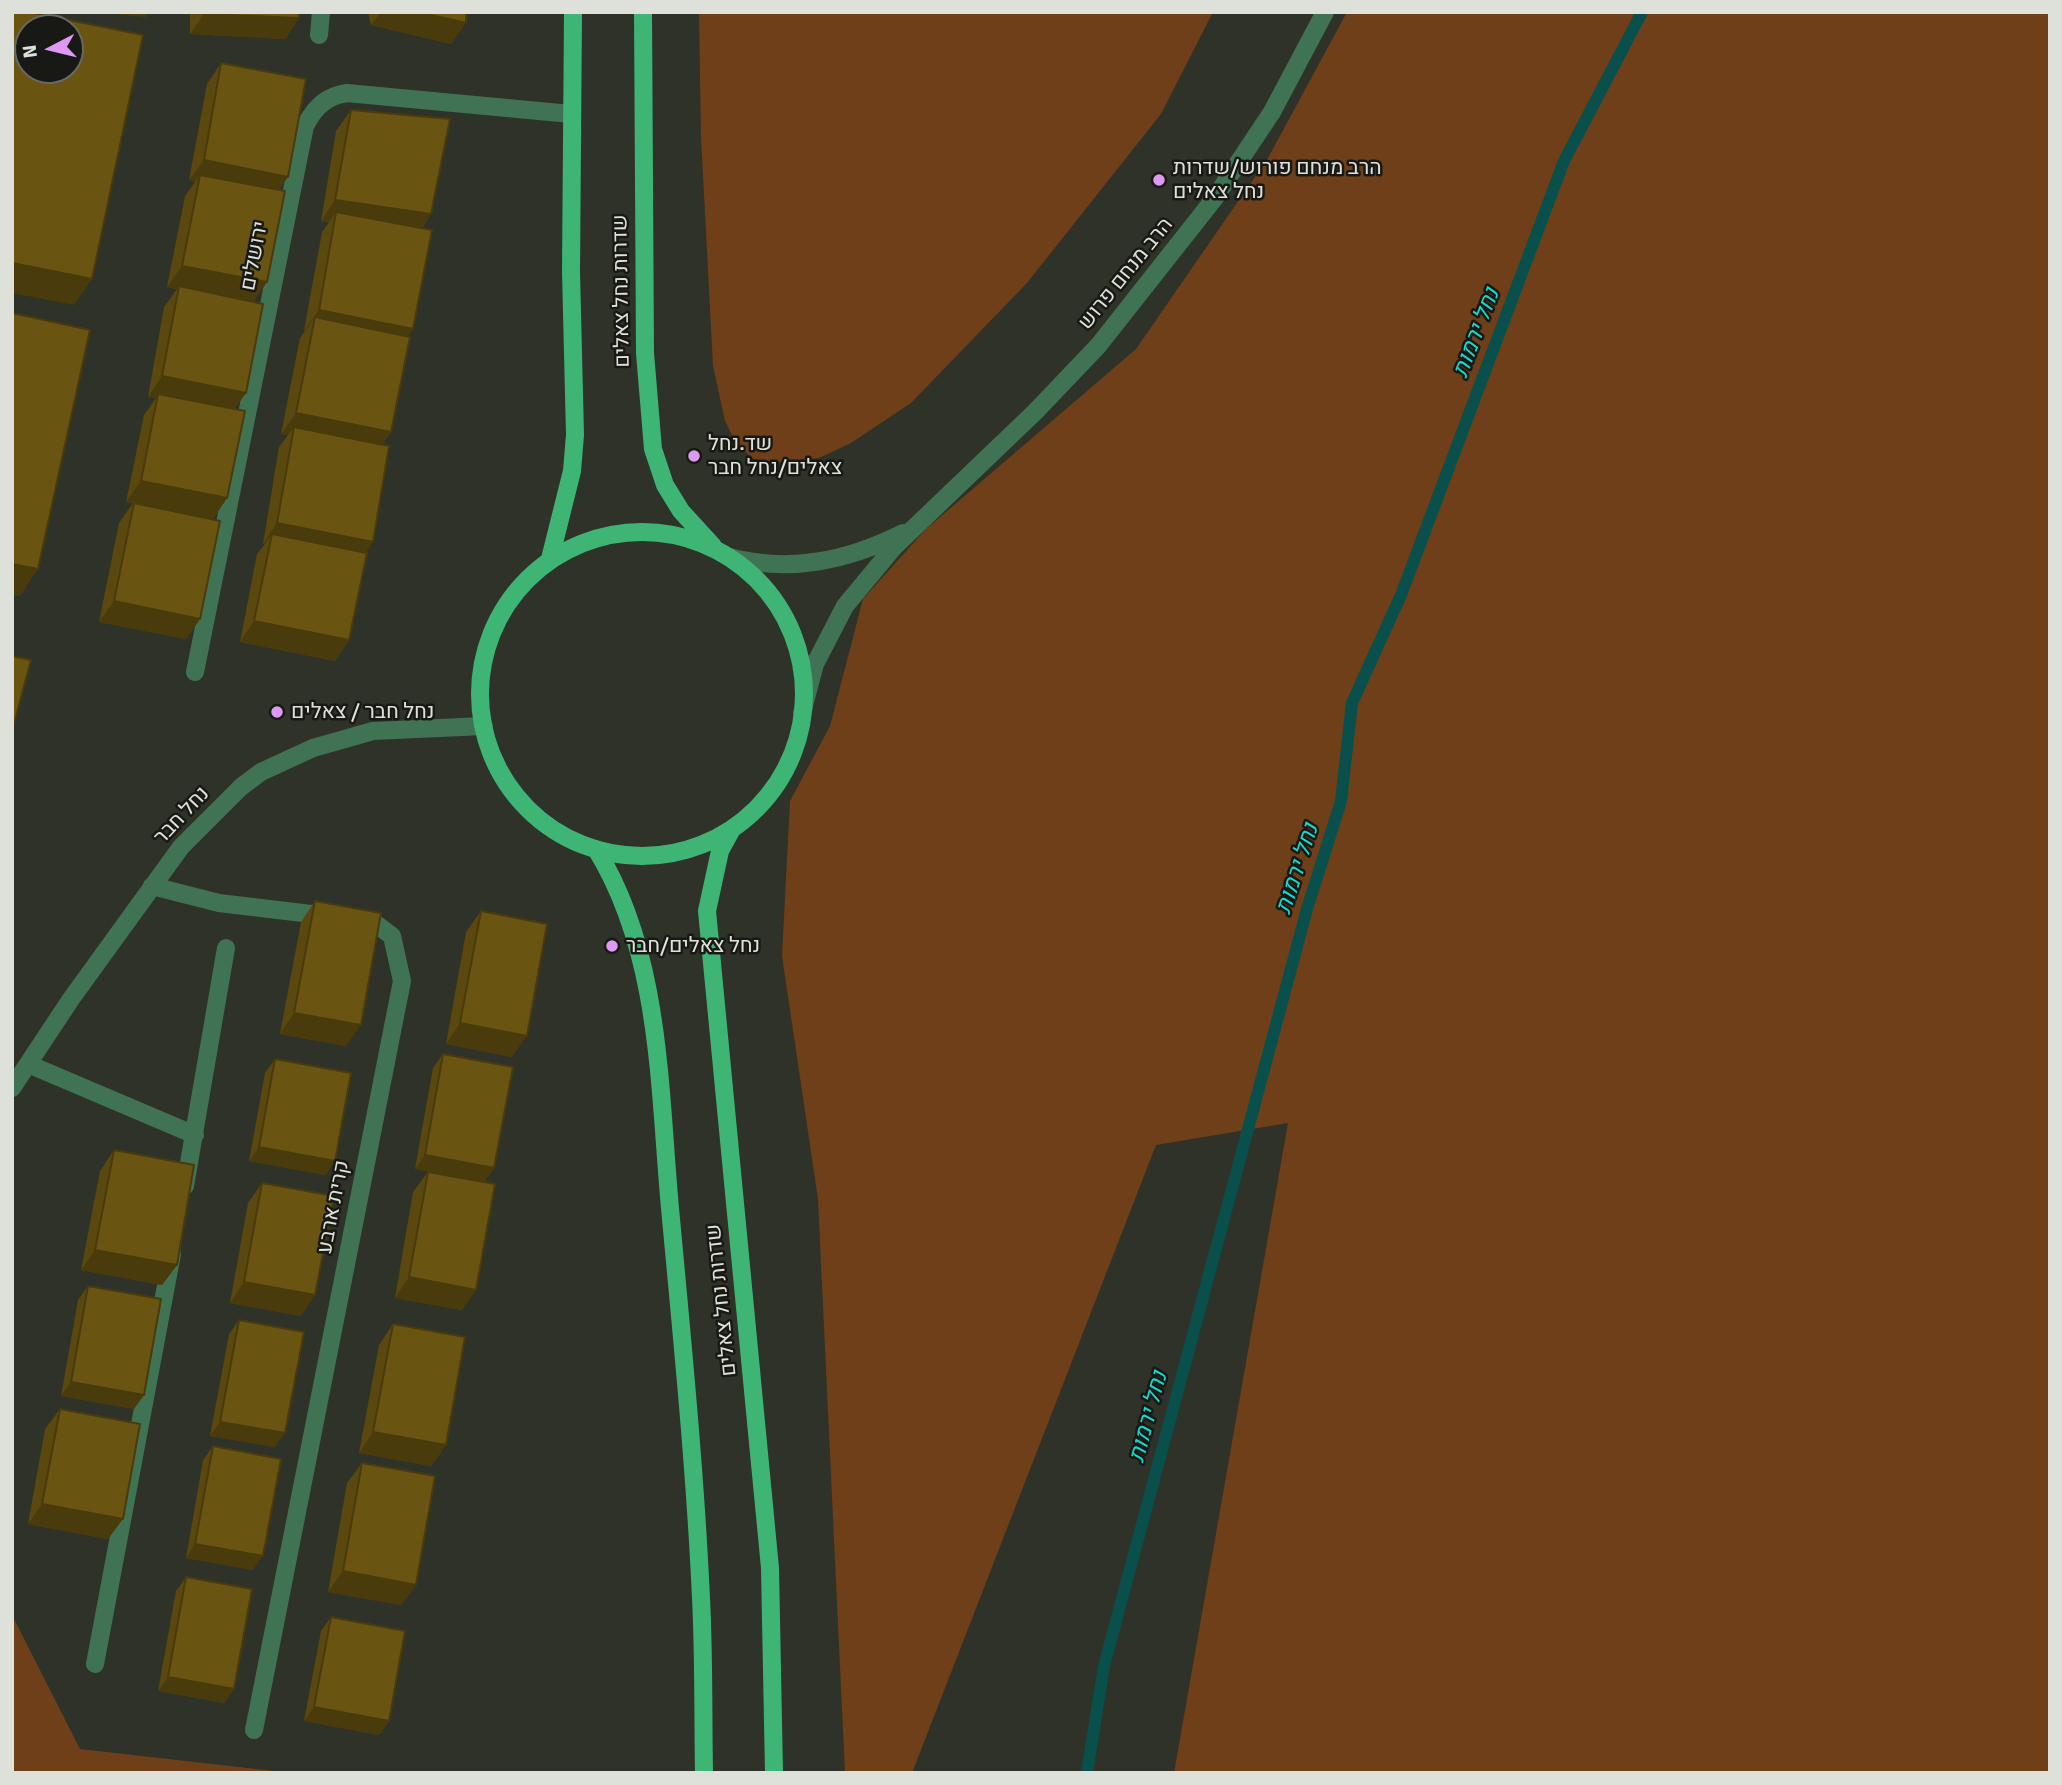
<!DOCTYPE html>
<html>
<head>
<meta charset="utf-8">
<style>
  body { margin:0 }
  #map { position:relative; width:2062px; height:1785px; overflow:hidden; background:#2f3228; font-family:Signika,sans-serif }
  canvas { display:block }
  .frame { position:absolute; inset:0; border:14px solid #dee0da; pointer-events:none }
  .north { position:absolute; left:14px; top:14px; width:70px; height:70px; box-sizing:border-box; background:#181915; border:2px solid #676964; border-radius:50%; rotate:263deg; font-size:19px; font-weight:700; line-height:28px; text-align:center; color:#dee0da }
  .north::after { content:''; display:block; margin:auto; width:24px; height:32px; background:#dd99f3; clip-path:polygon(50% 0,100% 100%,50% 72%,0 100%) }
</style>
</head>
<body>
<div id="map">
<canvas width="2062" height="1785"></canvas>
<div class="frame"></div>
<div class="north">N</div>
</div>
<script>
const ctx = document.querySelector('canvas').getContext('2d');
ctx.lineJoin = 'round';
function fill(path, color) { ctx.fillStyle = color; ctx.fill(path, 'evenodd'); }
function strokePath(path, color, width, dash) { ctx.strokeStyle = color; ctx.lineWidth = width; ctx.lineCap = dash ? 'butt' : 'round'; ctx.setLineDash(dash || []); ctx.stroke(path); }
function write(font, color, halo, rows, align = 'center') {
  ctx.font = font + ' Signika,Heebo,sans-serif'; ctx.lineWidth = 5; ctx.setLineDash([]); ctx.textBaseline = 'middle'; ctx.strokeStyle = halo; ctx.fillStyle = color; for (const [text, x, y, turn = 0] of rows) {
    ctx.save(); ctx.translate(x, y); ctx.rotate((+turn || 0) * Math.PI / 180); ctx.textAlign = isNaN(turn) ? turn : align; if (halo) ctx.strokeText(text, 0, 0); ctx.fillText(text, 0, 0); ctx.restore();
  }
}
fill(new Path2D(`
  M 699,12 L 1213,12 L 1161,114 L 1027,283 L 911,403 L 851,443 L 819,458 L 772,463 L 754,459 L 737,445 L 725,421 L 713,366 L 701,137 Z
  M 1347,12 L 2050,12 L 2050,1773 L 1174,1773 L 1288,1123 L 1156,1145 L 912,1773 L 845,1773 L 818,1199 L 782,956 L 790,801 L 830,726 L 863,599 L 926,529 L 1136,349 L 1268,158 Z
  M 12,1615 L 80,1749 L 292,1773 L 12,1773 Z`), '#6e3f18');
strokePath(new Path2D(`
  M 1087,1773 L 1104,1666 L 1307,909 L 1341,801 L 1352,703 L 1401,595 L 1564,161 L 1642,12`), '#094f4c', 12);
strokePath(new Path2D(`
  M 319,35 L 321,12
  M 729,557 C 790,573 847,561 903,533
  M 195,672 L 305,126 C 315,107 326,96 347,93 L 571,114
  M 802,713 L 815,664 L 845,606 L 894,547 L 1035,412 L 1098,346 L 1214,199 L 1272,112 L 1325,12
  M 152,886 L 219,903 L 328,916
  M 28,1064 L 195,1135
  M 12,1088 L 71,999 L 181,847 L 241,787 L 261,772 L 313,748 L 373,731 L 484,726
  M 185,1186 L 226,948
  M 95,1664 L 172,1254
  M 254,1730 L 402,981 L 392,936 L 372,921 L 356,919`), '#407354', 18);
strokePath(new Path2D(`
  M 643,12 L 645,353 L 653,449 L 665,485 L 681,511 L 713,546
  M480 694a162 162 0 1 1 324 0a162 162 0 1 1-324 0Z
  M 550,559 L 572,471 L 575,435 L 571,272 L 573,12
  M 732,829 L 720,851 L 707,911 L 770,1568 L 774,1773
  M 596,849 C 661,954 659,1088 670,1208 C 682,1338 695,1468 701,1598 C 704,1656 703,1715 704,1773`), '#3eb575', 18);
fill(new Path2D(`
  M 190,12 L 299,12 L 299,18 L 285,39 L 190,34 Z
  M 368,12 L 466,12 L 451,44 L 371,25 Z
  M 221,63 L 279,190 L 254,302 L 235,409 L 227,498 L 213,519 L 200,619 L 186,639 L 99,622 L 119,523 L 133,503 L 126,502 L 144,415 L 156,398 L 148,397 L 164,307 L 177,289 L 167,287 L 185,196 L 195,182 L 189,180 L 207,84 Z
  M 351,110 L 431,214 L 422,228 L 408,336 L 391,432 L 382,444 L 373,542 L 366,552 L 349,640 L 335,661 L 240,642 L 257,554 L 265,544 L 263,544 L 279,447 L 288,435 L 281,434 L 300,338 L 305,331 L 304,331 L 322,232 L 329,222 L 321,221 L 336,131 Z
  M 315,901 L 346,1046 L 280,1034 L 301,922 Z
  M 481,911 L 512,1057 L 446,1044 L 466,932 Z
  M 443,1054 L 494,1168 L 484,1182 L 415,1169 L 433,1068 Z
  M 275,1059 L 335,1161 L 325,1175 L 249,1161 L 265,1073 Z
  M 114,1150 L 177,1265 L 162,1285 L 81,1270 L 100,1171 Z
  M 428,1172 L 462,1310 L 395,1298 L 413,1192 Z
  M 262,1183 L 301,1316 L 230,1303 L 248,1203 Z
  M 88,1286 L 134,1409 L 61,1396 L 78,1300 Z
  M 239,1320 L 275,1447 L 210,1436 L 229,1334 Z
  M 393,1324 L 446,1445 L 431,1466 L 359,1453 L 379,1345 Z
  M 60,1409 L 108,1539 L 28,1524 L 45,1429 Z
  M 213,1446 L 253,1570 L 186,1558 L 203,1460 Z
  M 362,1463 L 416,1585 L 401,1605 L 328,1592 L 347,1483 Z
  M 186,1577 L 234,1689 L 224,1703 L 158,1691 L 176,1591 Z
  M 331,1617 L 389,1721 L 379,1735 L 304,1721 L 321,1631 Z`), '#5a480f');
fill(new Path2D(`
  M 94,12 L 149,12 L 146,17 Z
  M 381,12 L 418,12 L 466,23 L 451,44 L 371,25 Z
  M 204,14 L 299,18 L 285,39 L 190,34 Z
  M 204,160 L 288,177 L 274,197 L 200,175 L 195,182 L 189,180 Z
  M 335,200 L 431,214 L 417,235 L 336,212 L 329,222 L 321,221 Z
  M 12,263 L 92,279 L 74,305 L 12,293 Z
  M 182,266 L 267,282 L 253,303 L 179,286 L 177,289 L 167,287 Z
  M 319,310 L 413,329 L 399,350 L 315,317 L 305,331 L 304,331 Z
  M 162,376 L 246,393 L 231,414 L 158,394 L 156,398 L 148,397 Z
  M 296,413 L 391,432 L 377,453 L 294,427 L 288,435 L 281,434 Z
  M 141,481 L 227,498 L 213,519 L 126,502 Z
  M 277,523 L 373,542 L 358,563 L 272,534 L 265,544 L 263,544 Z
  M 12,564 L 38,569 L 20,596 L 12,595 Z
  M 114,601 L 200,619 L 186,639 L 99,622 Z
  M 254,621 L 349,640 L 335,661 L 240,642 Z
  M 294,1013 L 361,1025 L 346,1046 L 280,1034 Z
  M 460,1023 L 527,1036 L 512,1057 L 446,1044 Z
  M 259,1147 L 335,1161 L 325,1175 L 249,1161 Z
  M 425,1155 L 494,1168 L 484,1182 L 415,1169 Z
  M 95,1250 L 177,1265 L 162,1285 L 81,1270 Z
  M 409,1277 L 476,1290 L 462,1310 L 395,1298 Z
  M 244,1282 L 315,1295 L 301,1316 L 230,1303 Z
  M 71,1382 L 144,1395 L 134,1409 L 61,1396 Z
  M 220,1422 L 285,1433 L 275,1447 L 210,1436 Z
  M 373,1432 L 446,1445 L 431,1466 L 359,1453 Z
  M 42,1504 L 123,1519 L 108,1539 L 28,1524 Z
  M 195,1544 L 263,1556 L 253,1570 L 186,1558 Z
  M 343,1571 L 416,1585 L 401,1605 L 328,1592 Z
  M 168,1677 L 234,1689 L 224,1703 L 158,1691 Z
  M 314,1707 L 389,1721 L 379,1735 L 304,1721 Z`), '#4a3b0c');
const building = new Path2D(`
  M 12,12 L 29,12 L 143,35 L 92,279 L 12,263 ZM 28,28 L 70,28 L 70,70 L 28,70 Z
  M 204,12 L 299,12 L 299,18 L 204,14 Z
  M 418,12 L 466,12 L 466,23 Z
  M 221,63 L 306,79 L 288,177 L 204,160 Z
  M 351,110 L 450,119 L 431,214 L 335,200 Z
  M 200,175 L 285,191 L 267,282 L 182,266 Z
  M 336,212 L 432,230 L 413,329 L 319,310 Z
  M 179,286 L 263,304 L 246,393 L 162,376 Z
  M 12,313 L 90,330 L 38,569 L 12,564 Z
  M 315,317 L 410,337 L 391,432 L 296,413 Z
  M 158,394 L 245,411 L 227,498 L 141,481 Z
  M 294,427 L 389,446 L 373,542 L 277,523 Z
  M 134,503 L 220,521 L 200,619 L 114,601 Z
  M 272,534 L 367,553 L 349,640 L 254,621 Z
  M 12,656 L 31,660 L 12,731 Z
  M 315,901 L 381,913 L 361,1025 L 294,1013 Z
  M 481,911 L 547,924 L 527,1036 L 460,1023 Z
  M 443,1054 L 513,1067 L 494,1168 L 425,1155 Z
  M 275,1059 L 351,1073 L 335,1161 L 259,1147 Z
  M 114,1150 L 194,1165 L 177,1265 L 95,1250 Z
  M 428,1172 L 495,1184 L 476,1290 L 409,1277 Z
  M 262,1183 L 334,1196 L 315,1295 L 244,1282 Z
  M 88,1286 L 161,1299 L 144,1395 L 71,1382 Z
  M 239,1320 L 304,1332 L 285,1433 L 220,1422 Z
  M 393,1324 L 465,1337 L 446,1445 L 373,1432 Z
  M 60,1409 L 140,1424 L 123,1519 L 42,1504 Z
  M 213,1446 L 281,1459 L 263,1556 L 195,1544 Z
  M 362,1463 L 435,1476 L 416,1585 L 343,1571 Z
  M 186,1577 L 252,1589 L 234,1689 L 168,1677 Z
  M 331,1617 L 405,1631 L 389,1721 L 314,1707 Z`);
fill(building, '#695411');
strokePath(building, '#4a3b0c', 2);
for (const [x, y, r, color] of [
  [1159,180,7,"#dd99f3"],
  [694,456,7,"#dd99f3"],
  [277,712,7,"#dd99f3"],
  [612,946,7,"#dd99f3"]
]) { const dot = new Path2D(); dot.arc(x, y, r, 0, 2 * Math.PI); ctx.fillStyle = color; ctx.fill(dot); strokePath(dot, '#181915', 2.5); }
write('21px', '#dee0da', '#181915', [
  ["הרב מנחם פורוש/שדרות",1173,168],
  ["נחל צאלים",1173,192],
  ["שד.נחל",708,444],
  ["צאלים/נחל חבר",708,468],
  ["נחל חבר / צאלים",291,712],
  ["נחל צאלים/חבר",626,946]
], 'left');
write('21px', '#dee0da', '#181915', [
  ["ירושלים",255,256,-79],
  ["הרב מנחם פרוש",1126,274,-51],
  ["שדרות נחל צאלים",622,291,-91],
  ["נחל חבר",182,816,-47],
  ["קרית ארבע",334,1207,-79],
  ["שדרות נחל צאלים",722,1300,-96]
]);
write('italic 23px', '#15dad0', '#181915', [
  ["נחל ירמות",1477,333,-69],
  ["נחל ירמות",1298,869,-72],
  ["נחל ירמות",1149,1417,-75]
]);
</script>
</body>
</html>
